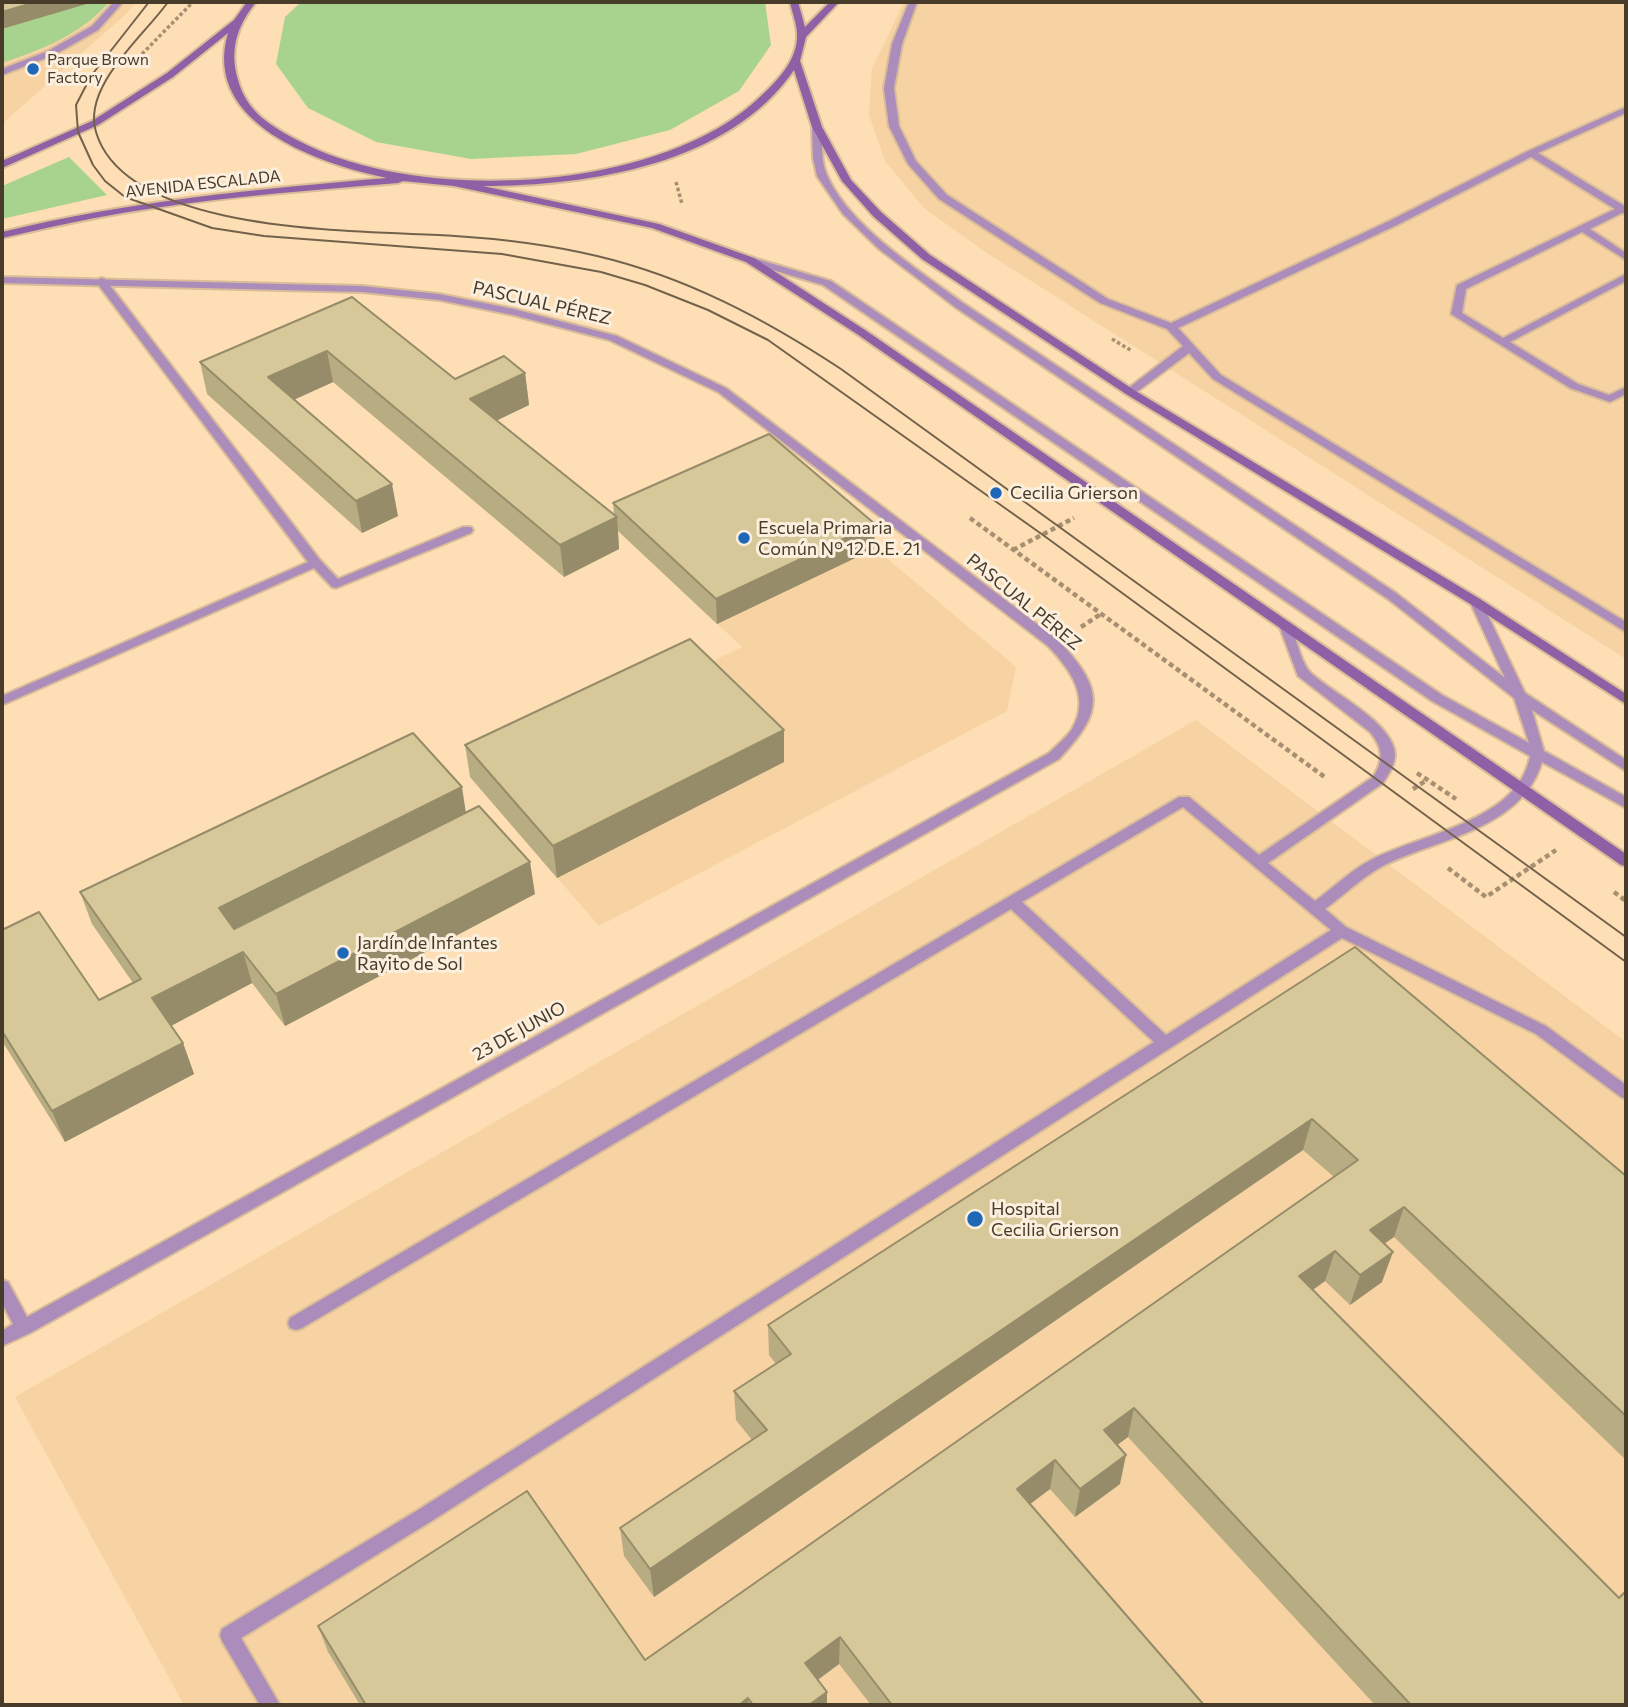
<!DOCTYPE html>
<html>
<head>
<meta charset="utf-8">
<style>
  body { margin:0 }
  #map { position:relative; width:1628px; height:1707px; overflow:hidden; background:#fedeb4; font-family:Commissioner,sans-serif }
  canvas { display:block }
  .frame { position:absolute; inset:0; border:4px solid #473b2a; pointer-events:none }
</style>
</head>
<body>
<div id="map">
<canvas width="1628" height="1707"></canvas>
<div class="frame"></div>
</div>
<script>
const ctx = document.querySelector('canvas').getContext('2d');
ctx.lineJoin = 'round';
function fill(path, color) { ctx.fillStyle = color; ctx.fill(path, 'evenodd'); }
function strokePath(path, color, width, dash) { ctx.strokeStyle = color; ctx.lineWidth = width; ctx.lineCap = dash ? 'butt' : 'round'; ctx.setLineDash(dash || []); ctx.stroke(path); }
function write(font, color, halo, rows, align = 'center') {
  ctx.font = font + ' Commissioner,sans-serif'; ctx.lineWidth = 6; ctx.setLineDash([]); ctx.textBaseline = 'middle'; ctx.strokeStyle = halo; ctx.fillStyle = color; for (const [text, x, y, turn = 0] of rows) {
    ctx.save(); ctx.translate(x, y); ctx.rotate((+turn || 0) * Math.PI / 180); ctx.textAlign = isNaN(turn) ? turn : align; if (halo) ctx.strokeText(text, 0, 0); ctx.fillText(text, 0, 0); ctx.restore();
  }
}
fill(new Path2D(`
  M 2,2 L 136,2 L 126,14 L 2,124 Z
  M 904,2 L 1626,2 L 1626,659 L 984,251 L 924,208 L 885,161 L 869,115 L 872,69 Z
  M 769,459 L 1016,667 L 1007,711 L 599,926 L 470,777 L 742,647 L 615,528 Z
  M 1196,720 L 1626,1042 L 1626,1705 L 184,1705 L 15,1397 Z`), '#f7d2a2');
fill(new Path2D(`
  M 91,2 L 109,2 C 82,34 41,50 2,63 L 2,29 Z
  M 301,2 L 765,2 L 771,45 L 739,91 L 670,130 L 576,154 L 471,159 L 376,142 L 308,108 L 276,64 L 285,17 Z
  M 69,157 L 107,195 L 2,219 L 2,186 Z`), '#a8d38f');
const lane = new Path2D(`
  M 114,2 L 123,2 L 98,30 L 54,55 L 2,75 L 2,69 L 48,51 L 92,26 Z
  M 909,2 L 917,2 L 902,44 L 894,88 L 899,126 L 916,161 L 947,195 L 1108,299 L 1171,323 L 1389,221 L 1528,151 L 1626,107 L 1626,113 L 1538,153 L 1626,207 L 1626,214 L 1622,213 L 1590,229 L 1626,253 L 1626,260 L 1582,232 L 1466,289 L 1462,313 L 1503,338 L 1626,274 L 1626,281 L 1510,342 L 1578,384 L 1609,395 L 1626,387 L 1626,394 L 1610,402 L 1570,388 L 1451,314 L 1457,285 L 1615,209 L 1531,157 L 1397,225 L 1178,328 L 1221,375 L 1626,622 L 1626,632 L 1213,379 L 1189,353 L 1134,394 L 1126,394 L 1126,390 L 1183,346 L 1167,329 L 1100,303 L 939,199 L 908,164 L 889,126 L 884,88 L 892,44 Z
  M 817,124 L 822,127 C 823,142 820,160 827,175 C 848,225 920,271 963,303 L 1396,593 L 1505,678 L 1470,602 L 1476,598 L 1480,599 L 1525,693 L 1626,760 L 1626,771 L 1532,710 L 1544,751 L 1626,797 L 1626,808 L 1542,762 C 1521,831 1436,838 1381,867 C 1361,878 1343,896 1325,909 L 1346,927 L 1546,1026 L 1626,1085 L 1626,1099 L 1621,1097 L 1536,1034 L 1342,938 L 430,1522 L 241,1638 L 280,1705 L 260,1705 L 222,1641 L 220,1635 L 222,1629 L 418,1510 L 1154,1042 L 1011,909 L 302,1328 L 296,1330 L 290,1328 L 288,1323 L 290,1318 L 1179,797 L 1189,797 L 1259,855 L 1373,777 C 1384,760 1383,748 1370,732 L 1298,676 L 1280,628 L 1282,625 L 1286,624 L 1292,628 C 1297,641 1301,663 1311,673 C 1332,693 1393,722 1395,754 C 1395,765 1388,775 1383,783 L 1268,863 L 1315,901 C 1333,888 1351,870 1371,860 C 1420,834 1519,821 1530,756 L 1432,701 L 823,285 L 746,262 L 745,260 L 750,257 L 831,281 L 1442,695 L 1529,743 L 1514,698 L 1388,599 L 955,307 L 879,249 L 843,214 L 817,176 L 813,158 L 812,127 ZM 1183,807 L 1331,930 L 1166,1035 L 1022,902 Z
  M 101,278 L 105,279 L 320,560 L 338,579 L 463,527 L 471,527 L 473,530 L 471,533 L 336,588 L 332,587 L 314,568 L 2,705 L 2,696 L 308,562 L 97,283 L 96,281 Z`);
const street = new Path2D(`
  M 2,277 L 362,286 L 439,294 L 514,309 L 617,336 L 726,388 L 1058,640 C 1104,689 1105,711 1059,759 L 30,1333 L 2,1346 L 2,1331 L 13,1324 L 2,1303 L 2,1280 L 8,1282 L 27,1317 L 1049,753 C 1057,745 1066,738 1072,729 C 1091,697 1070,669 1048,646 L 718,392 L 609,340 L 513,315 L 439,300 L 362,292 L 2,283 Z`);
const secondary = new Path2D(`
  M 247,2 L 256,2 C 237,26 229,50 238,80 C 247,113 271,126 299,141 C 419,205 663,193 762,95 C 778,80 796,61 797,38 C 798,26 792,13 790,2 L 798,2 L 805,27 L 830,2 L 839,2 L 806,37 L 800,61 L 822,127 L 851,180 L 881,212 L 930,255 L 1134,390 L 1480,599 L 1626,694 L 1626,704 L 1472,605 L 1126,394 L 922,259 L 873,216 L 842,181 L 812,127 L 794,70 C 730,164 589,186 483,186 L 659,224 L 754,258 L 865,330 L 1626,854 L 1626,866 L 1621,865 L 857,334 L 746,262 L 652,228 L 454,186 L 403,181 L 398,183 C 315,190 231,196 148,209 C 99,216 51,227 2,238 L 2,232 C 129,201 257,189 387,178 C 320,164 201,124 228,33 L 173,77 L 98,125 L 2,168 L 2,161 L 92,121 L 167,73 L 234,20 Z`);
strokePath(lane, '#d9bd98', 4);
strokePath(street, '#d9bd98', 4);
strokePath(secondary, '#d9bd98', 4);
strokePath(new Path2D(`
  M 142,54 L 193,2
  M 676,182 L 682,204
  M 1112,339 L 1132,351`), '#a79072', 3.5, [3.5, 2.5]);
strokePath(new Path2D(`
  M 970,518 L 1326,778
  M 1013,550 L 1074,518
  M 1081,627 L 1101,614
  M 1417,773 L 1456,799
  M 1413,789 L 1427,780
  M 1448,868 L 1486,897 L 1556,850
  M 1614,892 L 1626,901`), '#a79072', 4.5, [5, 3.5]);
fill(lane, '#ab8cbb');
fill(street, '#ab8cbb');
fill(secondary, '#8f60a5');
strokePath(new Path2D(`
  M 149,2 L 91,76 L 76,105 L 78,132 L 93,165 L 105,181 L 125,197 L 212,228 L 264,236 L 502,254 L 601,272 L 645,285 L 708,310 L 768,340 L 1043,535 L 1626,962
  M 168,2 C 144,36 82,86 96,132 C 127,237 367,230 455,236 C 503,239 551,245 597,256 C 686,277 765,319 841,369 L 1626,937`), '#73624b', 2);
fill(new Path2D(`
  M 352,297 L 455,379 L 525,373 L 529,405 L 497,420 L 614,514 L 613,503 L 875,524 L 874,549 L 717,624 L 618,531 L 619,549 L 564,577 L 333,382 L 294,400 L 398,516 L 362,533 L 207,394 L 200,362 Z
  M 784,730 L 784,762 L 557,878 L 470,777 L 465,745 Z
  M 466,813 L 535,894 L 285,1026 L 252,983 L 171,1026 L 183,1043 L 194,1074 L 65,1142 L 2,1041 L 2,930 L 99,1000 L 133,983 L 92,924 L 80,892 Z
  M 1355,947 L 1626,1176 L 1626,1460 L 1394,1237 L 1384,1244 L 1382,1282 L 1350,1305 L 1325,1281 L 1313,1290 L 1626,1705 L 1375,1705 L 1128,1437 L 1117,1445 L 1120,1484 L 1075,1517 L 1050,1489 L 1030,1504 L 1204,1705 L 871,1705 L 839,1664 L 818,1680 L 827,1692 L 827,1705 L 360,1705 L 328,1652 L 318,1626 L 645,1660 L 1334,1177 L 1303,1150 L 654,1597 L 624,1556 L 620,1528 L 752,1440 L 736,1420 L 734,1391 L 776,1364 L 769,1355 L 768,1325 Z`), '#b8ac83');
fill(new Path2D(`
  M 36,2 L 90,2 L 90,3 L 2,29 L 2,12 Z
  M 327,351 L 333,382 L 275,408 L 268,377 Z
  M 525,373 L 529,405 L 475,431 L 470,399 Z
  M 392,484 L 398,516 L 362,533 L 356,501 Z
  M 617,517 L 619,549 L 564,577 L 560,545 Z
  M 875,524 L 874,549 L 717,624 L 716,599 Z
  M 784,730 L 784,762 L 557,878 L 553,846 Z
  M 462,787 L 467,820 L 228,940 L 219,908 Z
  M 530,862 L 535,894 L 285,1026 L 276,994 Z
  M 243,952 L 252,983 L 163,1030 L 152,998 Z
  M 183,1043 L 194,1074 L 65,1142 L 52,1111 Z
  M 1312,1119 L 1303,1150 L 654,1597 L 650,1569 Z
  M 1404,1207 L 1394,1237 L 1360,1260 L 1370,1230 Z
  M 1335,1251 L 1325,1281 L 1290,1306 L 1299,1276 Z
  M 1393,1252 L 1382,1282 L 1350,1305 L 1360,1275 Z
  M 1134,1408 L 1128,1437 L 1098,1459 L 1104,1430 Z
  M 1126,1455 L 1120,1484 L 1075,1517 L 1080,1489 Z
  M 1055,1460 L 1050,1489 L 1013,1517 L 1017,1489 Z
  M 840,1637 L 839,1664 L 805,1689 L 805,1663 Z
  M 827,1692 L 827,1705 L 809,1705 Z
  M 748,1698 L 748,1705 L 739,1705 Z`), '#968c6a');
const building = new Path2D(`
  M 2,2 L 36,2 L 2,12 Z
  M 352,297 L 455,379 L 504,356 L 525,373 L 470,399 L 617,517 L 560,545 L 327,351 L 268,377 L 392,484 L 356,501 L 200,362 Z
  M 769,434 L 875,524 L 716,599 L 613,503 Z
  M 690,639 L 784,730 L 553,846 L 465,745 Z
  M 413,733 L 462,787 L 219,908 L 234,929 L 479,806 L 530,862 L 276,994 L 243,952 L 152,998 L 183,1043 L 52,1111 L 2,1031 L 2,930 L 39,912 L 99,1000 L 141,979 L 80,892 Z
  M 1355,947 L 1626,1176 L 1626,1416 L 1404,1207 L 1370,1230 L 1393,1252 L 1360,1275 L 1335,1251 L 1299,1276 L 1619,1598 L 1626,1591 L 1626,1705 L 1411,1705 L 1134,1408 L 1104,1430 L 1126,1455 L 1080,1489 L 1055,1460 L 1017,1489 L 1204,1705 L 892,1705 L 840,1637 L 805,1663 L 827,1692 L 809,1705 L 753,1705 L 748,1698 L 739,1705 L 366,1705 L 318,1626 L 527,1491 L 645,1660 L 1358,1160 L 1312,1119 L 650,1569 L 620,1528 L 767,1430 L 734,1391 L 791,1354 L 768,1325 Z`);
fill(building, '#d6c898');
strokePath(building, '#968c6a', 2);
for (const [x, y, r, color] of [
  [33,69,7,"#1f67b7"],
  [996,493,7,"#1f67b7"],
  [744,538,7,"#1f67b7"],
  [343,953,7,"#1f67b7"],
  [975,1219,9,"#1f67b7"]
]) { const dot = new Path2D(); dot.arc(x, y, r, 0, 2 * Math.PI); ctx.fillStyle = color; ctx.fill(dot); strokePath(dot, '#fcefde', 2.5); }
write('16px', '#473b2a', '#fcefde', [
  ["Parque Brown",47,60],
  ["Factory",47,78]
], 'left');
write('16px', '#473b2a', '#fcefde', [
  ["AVENIDA ESCALADA",203,184,-6]
]);
write('18px', '#473b2a', '#fcefde', [
  ["PASCUAL PÉREZ",542,303,13],
  ["PASCUAL PÉREZ",1024,602,39],
  ["23 DE JUNIO",519,1031,-29]
]);
write('18px', '#473b2a', '#fcefde', [
  ["Cecilia Grierson",1010,493],
  ["Escuela Primaria",758,528],
  ["Común N° 12 D.E. 21",758,549],
  ["Jardín de Infantes",357,943],
  ["Rayito de Sol",357,964],
  ["Hospital",991,1209],
  ["Cecilia Grierson",991,1230]
], 'left');
</script>
</body>
</html>
